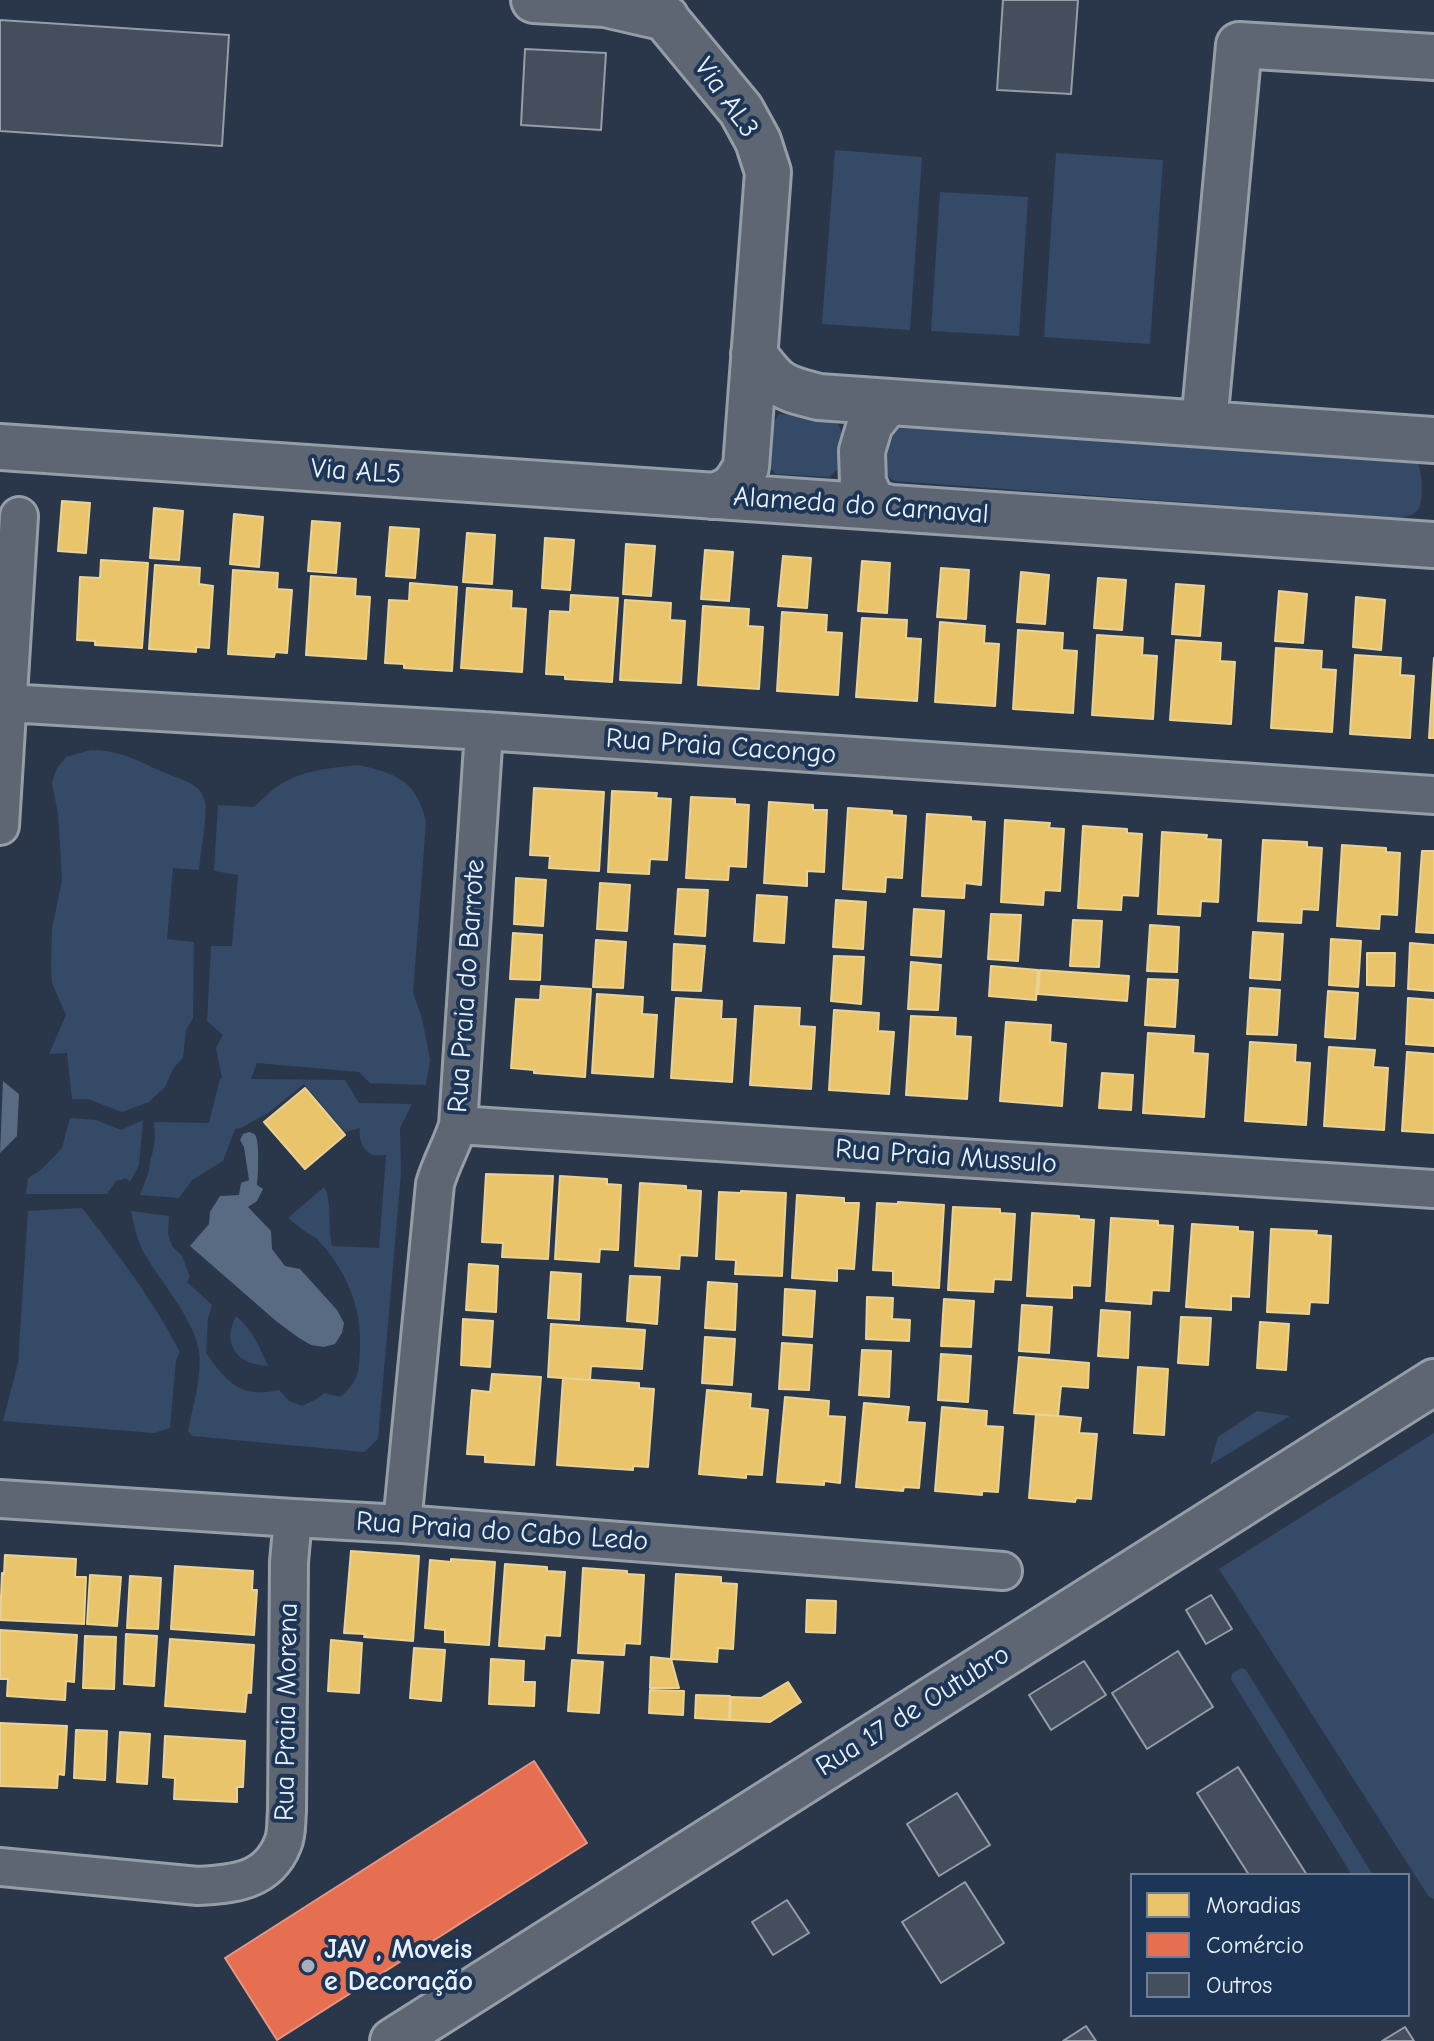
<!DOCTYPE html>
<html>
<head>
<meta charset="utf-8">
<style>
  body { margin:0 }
  #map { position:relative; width:1434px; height:2041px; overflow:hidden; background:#2a374a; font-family:"Comic Neue",sans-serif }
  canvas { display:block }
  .legend { position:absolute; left:1130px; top:1873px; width:280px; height:144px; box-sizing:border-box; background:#1d3557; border:2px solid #6e8097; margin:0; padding:10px 14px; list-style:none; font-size:24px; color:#e8f1f8 }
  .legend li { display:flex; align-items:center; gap:16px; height:40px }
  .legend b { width:40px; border:2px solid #6e8097 }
</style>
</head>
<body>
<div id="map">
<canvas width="1434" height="2041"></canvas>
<ul class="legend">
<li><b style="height:22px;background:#e9c46a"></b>Moradias</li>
<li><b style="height:22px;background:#e76f51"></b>Comércio</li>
<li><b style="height:22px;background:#444e5c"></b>Outros</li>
</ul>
</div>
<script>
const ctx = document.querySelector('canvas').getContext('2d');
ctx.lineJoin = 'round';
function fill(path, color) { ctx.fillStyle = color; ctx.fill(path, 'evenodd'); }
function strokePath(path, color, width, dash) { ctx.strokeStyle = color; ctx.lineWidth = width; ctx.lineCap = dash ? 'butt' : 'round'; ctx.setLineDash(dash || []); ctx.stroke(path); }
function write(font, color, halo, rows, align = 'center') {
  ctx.font = font + ' "Comic Neue",sans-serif'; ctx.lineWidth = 8; ctx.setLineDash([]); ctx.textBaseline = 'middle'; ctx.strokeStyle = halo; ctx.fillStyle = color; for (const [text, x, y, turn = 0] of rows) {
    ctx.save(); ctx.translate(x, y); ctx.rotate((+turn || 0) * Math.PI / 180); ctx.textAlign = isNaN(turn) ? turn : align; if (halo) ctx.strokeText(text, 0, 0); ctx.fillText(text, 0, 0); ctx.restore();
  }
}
fill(new Path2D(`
  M 835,150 L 922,157 L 910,330 L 822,324 Z
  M 1056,153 L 1163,160 L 1150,344 L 1044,337 Z
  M 940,192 L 1028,197 L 1019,336 L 931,331 Z
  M 779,414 L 834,418 L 841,430 L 843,447 L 839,468 L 829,477 L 776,474 L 766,463 L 770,429 Z
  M 901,423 L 1417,460 C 1422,471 1424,497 1419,508 C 1415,515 1408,516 1401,518 L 895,481 L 886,476 C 882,460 883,441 891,427 Z
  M 91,750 C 125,751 138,762 168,774 C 183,781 201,783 205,802 C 208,814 200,855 199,870 L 173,868 L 167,939 L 194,942 L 193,1018 L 186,1030 L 183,1057 L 173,1069 L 165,1087 L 149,1102 L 122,1112 L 88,1099 L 72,1099 L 67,1053 L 49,1054 L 66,1015 L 52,983 L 51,968 L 52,929 L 62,880 L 58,814 L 52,783 L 57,768 L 66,757 Z
  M 358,765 C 396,773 417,781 426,822 L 413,993 L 422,1018 L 430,1060 L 426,1085 L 370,1083 L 359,1072 L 257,1063 L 251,1079 L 345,1080 L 359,1103 L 412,1104 L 400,1128 L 401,1173 L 378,1439 L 364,1452 L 192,1436 L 188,1431 C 193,1405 202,1378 199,1351 C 194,1319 160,1281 144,1253 C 137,1240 134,1225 131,1211 L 169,1216 L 168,1234 L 172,1246 L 182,1256 L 190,1277 L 187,1282 L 212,1305 L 208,1318 L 206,1353 C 227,1382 240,1399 279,1390 L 289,1401 L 302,1406 L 315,1400 L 325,1393 L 340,1397 C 359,1382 359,1371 360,1348 C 362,1307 346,1270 318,1240 C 314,1235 308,1234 303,1230 C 298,1226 293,1222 288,1218 L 324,1187 C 332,1198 328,1230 332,1246 L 379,1248 L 386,1155 C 381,1155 377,1156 373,1155 C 362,1151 358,1137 360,1128 L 345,1132 L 304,1084 L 268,1113 L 241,1128 L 235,1129 L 223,1161 L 192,1180 L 179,1198 L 140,1195 L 149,1171 L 150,1161 L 153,1151 L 155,1139 L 154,1122 L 209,1123 L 220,1079 L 222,1078 L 216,1048 L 223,1035 L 207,1021 L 211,946 L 232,946 L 238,875 L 214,871 L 218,805 L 254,807 C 262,800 269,792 278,786 C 301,770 331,768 358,765 Z
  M 70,1118 L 96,1120 L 121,1130 L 143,1120 L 139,1165 L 130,1182 L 126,1178 L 116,1181 L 107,1194 L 26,1194 L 28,1178 L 41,1170 L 62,1148 Z
  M 82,1208 C 118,1254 153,1300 180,1352 L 176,1360 L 170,1428 L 154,1433 L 3,1421 L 18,1363 L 28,1211 Z
  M 236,1316 C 253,1330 259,1347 268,1366 C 238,1365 221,1345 236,1316 Z
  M 1257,1411 L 1290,1416 L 1210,1465 L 1218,1437 Z
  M 1434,1433 L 1434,1899 L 1429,1897 L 1219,1569 Z
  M 1242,1668 L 1246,1670 L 1373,1875 L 1352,1875 L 1231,1679 L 1232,1673 Z`), '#354a67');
fill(new Path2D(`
  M 3,1081 L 19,1094 L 17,1136 L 0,1153 Z
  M 249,1132 C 251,1133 254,1133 255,1135 C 260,1141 258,1177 257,1185 L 263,1189 L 257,1201 L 248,1207 L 271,1231 L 272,1249 L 285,1266 L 300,1269 L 337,1310 L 344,1323 L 342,1333 L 335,1344 L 324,1347 L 311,1345 L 299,1338 L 276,1321 L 190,1246 L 209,1224 L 210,1212 L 220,1196 L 239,1195 L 241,1183 L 249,1180 L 244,1147 L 240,1140 L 243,1134 Z`), '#586b83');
const homes = new Path2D(`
  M 62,501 L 90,503 L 86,553 L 58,551 Z
  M 154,508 L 183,511 L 179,560 L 150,558 Z
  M 234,514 L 263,517 L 259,567 L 230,564 Z
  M 312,521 L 340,523 L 336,573 L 308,571 Z
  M 390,527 L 419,529 L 415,578 L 386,576 Z
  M 467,533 L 495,535 L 492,584 L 463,582 Z
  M 545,538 L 574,540 L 570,590 L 542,588 Z
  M 626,544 L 655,546 L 651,596 L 623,594 Z
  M 705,550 L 733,552 L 729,601 L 701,599 Z
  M 783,556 L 811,558 L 807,608 L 778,606 Z
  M 101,560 L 148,563 L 142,648 L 95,645 L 95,641 L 77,640 L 80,577 L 100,578 Z
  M 862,561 L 890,563 L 887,613 L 858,611 Z
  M 155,565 L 200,568 L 199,584 L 213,586 L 209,648 L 196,647 L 196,652 L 149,649 Z
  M 941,568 L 969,570 L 966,619 L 937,617 Z
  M 233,570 L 278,573 L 277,589 L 292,590 L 287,653 L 275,652 L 274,657 L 228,654 Z
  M 1021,572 L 1049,575 L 1045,624 L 1017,622 Z
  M 311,576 L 356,579 L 355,596 L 370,597 L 366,659 L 306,655 Z
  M 1098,578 L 1126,580 L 1122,630 L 1094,628 Z
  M 410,583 L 457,587 L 452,671 L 404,668 L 404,664 L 385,663 L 389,600 L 409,601 Z
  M 1176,584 L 1204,586 L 1200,636 L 1172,634 Z
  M 467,588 L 512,591 L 511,608 L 526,609 L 522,672 L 461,668 Z
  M 1279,591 L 1307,594 L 1303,643 L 1275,641 Z
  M 571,595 L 618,598 L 612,682 L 565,679 L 565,675 L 546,674 L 550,611 L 570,612 Z
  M 1356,597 L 1385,600 L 1381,650 L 1353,647 Z
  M 625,600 L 671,603 L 670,620 L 685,621 L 681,683 L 620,680 Z
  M 703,606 L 749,609 L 748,626 L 763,627 L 759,689 L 698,685 Z
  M 782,612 L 827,615 L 826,632 L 842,633 L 838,695 L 777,691 Z
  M 862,618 L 907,620 L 906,638 L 921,639 L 917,701 L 856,697 Z
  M 940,622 L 985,626 L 984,643 L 999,644 L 995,706 L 935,702 Z
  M 1018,630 L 1063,633 L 1062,650 L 1077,651 L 1073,713 L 1013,709 Z
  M 1097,635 L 1143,638 L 1142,655 L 1157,656 L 1153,719 L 1092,715 Z
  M 1176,640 L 1221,643 L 1220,661 L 1235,662 L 1231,724 L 1170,720 Z
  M 1276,648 L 1322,651 L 1321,669 L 1336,670 L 1332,732 L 1271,728 Z
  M 1355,655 L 1401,658 L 1400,675 L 1414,676 L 1410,738 L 1350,734 Z
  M 1434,658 L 1434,738 L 1429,738 Z
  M 534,788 L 604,792 L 599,871 L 549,868 L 550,856 L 530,855 Z
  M 612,791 L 657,793 L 656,798 L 671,799 L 667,860 L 650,859 L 649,874 L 608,872 Z
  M 691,797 L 735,799 L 735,804 L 749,805 L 746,867 L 729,866 L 728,880 L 686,878 Z
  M 769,802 L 813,805 L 813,810 L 827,810 L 824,872 L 807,871 L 807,886 L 764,883 Z
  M 848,808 L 892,811 L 892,815 L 906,816 L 902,878 L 886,877 L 885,892 L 843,889 Z
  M 927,814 L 971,817 L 971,821 L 985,822 L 981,885 L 965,883 L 964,898 L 922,896 Z
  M 1005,820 L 1050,823 L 1049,828 L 1064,829 L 1060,891 L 1044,890 L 1043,905 L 1001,902 Z
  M 1083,826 L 1127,829 L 1127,833 L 1142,834 L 1138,896 L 1122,895 L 1121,910 L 1078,908 Z
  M 1162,832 L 1207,835 L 1206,839 L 1221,840 L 1218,902 L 1201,901 L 1200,916 L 1158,914 Z
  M 1263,840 L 1307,842 L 1307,847 L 1322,848 L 1318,910 L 1302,909 L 1301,923 L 1258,921 Z
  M 1342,845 L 1386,848 L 1386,852 L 1400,853 L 1397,915 L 1380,914 L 1379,929 L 1337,926 Z
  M 1422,851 L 1434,851 L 1434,933 L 1416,932 Z
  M 516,878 L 546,880 L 543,926 L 514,924 Z
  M 600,883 L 630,885 L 627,931 L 597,929 Z
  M 678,889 L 708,890 L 705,936 L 675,934 Z
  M 757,895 L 787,897 L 784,943 L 754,941 Z
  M 836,900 L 866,902 L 863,949 L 833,947 Z
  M 914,909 L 944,911 L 941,957 L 911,955 Z
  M 991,914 L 1021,915 L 1018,961 L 988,959 Z
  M 1073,920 L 1102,921 L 1099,967 L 1070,966 Z
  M 1150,925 L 1179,927 L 1177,972 L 1147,971 Z
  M 1253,932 L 1283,934 L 1280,980 L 1250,978 Z
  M 513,933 L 542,935 L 540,980 L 510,979 Z
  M 1331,939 L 1361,941 L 1358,987 L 1329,985 Z
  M 596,940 L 626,942 L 623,988 L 593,987 Z
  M 1410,943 L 1434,945 L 1434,991 L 1408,989 Z
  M 674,944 L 705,946 L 701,991 L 672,990 Z
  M 1367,953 L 1395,953 L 1394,986 L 1367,985 Z
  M 834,956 L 864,957 L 861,1004 L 831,1001 Z
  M 911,962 L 941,965 L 938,1010 L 908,1009 Z
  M 991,966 L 1038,970 L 1036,1000 L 989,996 Z
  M 1040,970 L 1129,976 L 1127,1001 L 1038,994 Z
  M 1148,979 L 1178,980 L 1175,1027 L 1145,1025 Z
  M 541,986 L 591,989 L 585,1077 L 534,1073 L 534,1070 L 511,1068 L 516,999 L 540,1000 Z
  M 1250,988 L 1280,990 L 1277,1035 L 1247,1034 Z
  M 1328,991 L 1358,993 L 1355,1039 L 1325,1037 Z
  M 597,994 L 643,997 L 642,1014 L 657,1015 L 653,1077 L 592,1073 Z
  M 676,998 L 722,1001 L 721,1019 L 736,1019 L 732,1082 L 671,1078 Z
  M 1408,998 L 1434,1000 L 1434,1046 L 1406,1044 Z
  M 755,1006 L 800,1008 L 799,1026 L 815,1027 L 811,1089 L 750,1085 Z
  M 834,1010 L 879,1013 L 878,1031 L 894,1032 L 889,1094 L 829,1090 Z
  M 911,1016 L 956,1018 L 955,1036 L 971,1037 L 967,1099 L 906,1095 Z
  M 1006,1022 L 1051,1025 L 1050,1042 L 1066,1044 L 1062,1106 L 1000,1101 Z
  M 1148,1033 L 1194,1036 L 1193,1053 L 1208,1054 L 1204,1117 L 1143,1113 Z
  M 1250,1042 L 1296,1045 L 1295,1062 L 1310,1063 L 1306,1125 L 1245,1121 Z
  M 1329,1047 L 1375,1050 L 1373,1067 L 1388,1068 L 1384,1130 L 1324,1126 Z
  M 1407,1052 L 1434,1054 L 1434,1133 L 1402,1131 Z
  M 1102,1073 L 1133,1075 L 1131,1110 L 1099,1108 Z
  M 305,1088 L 345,1135 L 305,1169 L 264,1122 Z
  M 486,1174 L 553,1176 L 548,1259 L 502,1257 L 503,1243 L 482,1242 Z
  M 560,1176 L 607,1179 L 607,1184 L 621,1185 L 618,1250 L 600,1249 L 599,1262 L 555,1259 Z
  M 640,1183 L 686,1186 L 686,1190 L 701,1191 L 697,1256 L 680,1255 L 679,1269 L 635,1266 Z
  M 741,1191 L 786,1193 L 782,1276 L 735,1274 L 736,1260 L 716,1259 L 719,1192 L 741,1193 Z
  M 797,1195 L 844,1198 L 844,1203 L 859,1203 L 854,1269 L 837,1268 L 837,1281 L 792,1278 Z
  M 898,1202 L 944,1205 L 939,1288 L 893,1285 L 893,1271 L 873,1270 L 877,1203 L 898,1204 Z
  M 953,1207 L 1000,1209 L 1000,1213 L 1015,1214 L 1011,1280 L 994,1279 L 993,1292 L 948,1290 Z
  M 1032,1213 L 1079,1216 L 1079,1219 L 1094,1220 L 1090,1286 L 1072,1285 L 1072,1298 L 1027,1296 Z
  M 1111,1218 L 1158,1221 L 1158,1225 L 1173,1226 L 1169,1291 L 1152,1290 L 1151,1304 L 1106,1301 Z
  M 1192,1224 L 1238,1227 L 1238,1231 L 1253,1232 L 1249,1297 L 1231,1296 L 1231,1310 L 1186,1307 Z
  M 1271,1229 L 1317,1231 L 1316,1235 L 1331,1236 L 1328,1303 L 1310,1302 L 1309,1314 L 1267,1312 Z
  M 469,1264 L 498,1266 L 496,1312 L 466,1310 Z
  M 551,1272 L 581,1274 L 579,1320 L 548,1318 Z
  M 630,1276 L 660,1277 L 657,1324 L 627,1321 Z
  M 708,1282 L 737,1284 L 735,1330 L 705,1328 Z
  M 785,1289 L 815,1291 L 812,1337 L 783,1335 Z
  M 867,1297 L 893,1298 L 892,1319 L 910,1320 L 909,1341 L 866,1339 Z
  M 944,1299 L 974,1301 L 971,1347 L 941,1346 Z
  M 1022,1305 L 1052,1307 L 1049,1353 L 1019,1351 Z
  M 1101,1310 L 1130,1312 L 1128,1358 L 1098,1356 Z
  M 1181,1317 L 1211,1318 L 1208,1365 L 1178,1363 Z
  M 463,1319 L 493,1321 L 490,1367 L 461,1365 Z
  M 1260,1322 L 1289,1324 L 1286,1370 L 1257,1368 Z
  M 551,1324 L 645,1330 L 642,1369 L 591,1366 L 590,1380 L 548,1377 Z
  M 705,1337 L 735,1339 L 732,1385 L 702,1383 Z
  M 782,1343 L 812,1345 L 809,1390 L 779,1389 Z
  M 862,1350 L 891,1351 L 889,1397 L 859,1395 Z
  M 941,1354 L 971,1356 L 968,1402 L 938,1400 Z
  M 1019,1357 L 1089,1363 L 1088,1388 L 1061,1386 L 1058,1416 L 1014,1413 Z
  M 1138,1367 L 1168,1369 L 1164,1435 L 1134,1433 Z
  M 492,1374 L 541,1377 L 534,1465 L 485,1462 L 485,1455 L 467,1454 L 472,1390 L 490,1392 Z
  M 563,1378 L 639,1383 L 639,1388 L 654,1389 L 648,1467 L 633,1466 L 633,1470 L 557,1465 Z
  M 707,1390 L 751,1394 L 750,1408 L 768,1410 L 762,1475 L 746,1474 L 746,1478 L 699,1474 Z
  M 785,1397 L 829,1401 L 828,1416 L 845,1417 L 840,1483 L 824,1481 L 824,1485 L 777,1482 Z
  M 864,1403 L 909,1407 L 907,1422 L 925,1423 L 919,1488 L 904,1487 L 903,1491 L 856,1487 Z
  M 942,1407 L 987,1411 L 986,1426 L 1003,1427 L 998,1492 L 982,1491 L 982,1495 L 935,1491 Z
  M 1036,1414 L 1081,1418 L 1079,1433 L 1097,1434 L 1091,1499 L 1076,1498 L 1075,1502 L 1029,1498 Z
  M 351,1551 L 419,1556 L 413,1641 L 364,1637 L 365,1634 L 344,1633 Z
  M 5,1555 L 76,1559 L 75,1577 L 86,1577 L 84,1624 L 0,1620 L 2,1573 L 4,1574 Z
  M 451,1559 L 495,1562 L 489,1645 L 445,1642 L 445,1630 L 425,1628 L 430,1560 L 451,1562 Z
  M 505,1564 L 547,1567 L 547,1571 L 565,1572 L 560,1636 L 545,1635 L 544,1649 L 499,1646 Z
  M 175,1566 L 253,1571 L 252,1590 L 257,1590 L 254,1635 L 171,1629 Z
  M 583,1568 L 627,1571 L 627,1574 L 644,1575 L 640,1644 L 625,1643 L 624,1655 L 578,1653 Z
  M 676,1574 L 721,1577 L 721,1583 L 737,1584 L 733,1649 L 718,1648 L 717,1662 L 671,1659 Z
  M 90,1575 L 121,1577 L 117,1626 L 87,1624 Z
  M 130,1576 L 161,1578 L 158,1629 L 127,1628 Z
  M 807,1600 L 836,1601 L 835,1633 L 806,1632 Z
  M 0,1630 L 77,1635 L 74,1682 L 66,1681 L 65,1700 L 7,1696 L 8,1679 L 0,1679 Z
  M 126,1634 L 157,1636 L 154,1686 L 124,1684 Z
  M 85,1636 L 116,1637 L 114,1689 L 83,1688 Z
  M 170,1639 L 254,1645 L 251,1693 L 247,1692 L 245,1712 L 165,1706 Z
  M 331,1640 L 362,1643 L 359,1693 L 328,1691 Z
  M 414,1648 L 445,1650 L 441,1701 L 410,1698 Z
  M 651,1657 L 671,1659 L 679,1688 L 650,1688 Z
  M 491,1659 L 524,1661 L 523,1682 L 535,1682 L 534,1706 L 489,1704 Z
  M 572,1660 L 603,1662 L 599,1713 L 568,1711 Z
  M 788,1682 L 801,1702 L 770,1722 L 730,1720 L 731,1697 L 761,1698 Z
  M 650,1690 L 684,1691 L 683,1715 L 649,1713 Z
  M 696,1695 L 730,1696 L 729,1720 L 695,1718 Z
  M 0,1723 L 67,1726 L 64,1775 L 58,1774 L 57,1788 L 0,1786 Z
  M 76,1730 L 107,1731 L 105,1780 L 74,1778 Z
  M 120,1732 L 150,1734 L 147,1784 L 117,1782 Z
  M 165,1736 L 245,1741 L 243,1787 L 237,1787 L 237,1802 L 174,1799 L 175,1778 L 163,1777 Z`);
fill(homes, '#e9c46a');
strokePath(homes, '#e9d295', 2);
const shops = new Path2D(`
  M 534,1761 L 587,1843 L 277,2040 L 225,1958 Z`);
fill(shops, '#e76f51');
strokePath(shops, '#e79683', 2);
const building = new Path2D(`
  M 1003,0 L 1078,0 L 1071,94 L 997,90 Z
  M 0,20 L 229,35 L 222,146 L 0,131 Z
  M 525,49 L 606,53 L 601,130 L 521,125 Z
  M 1211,1595 L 1232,1629 L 1206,1644 L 1186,1610 Z
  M 1178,1651 L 1213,1707 L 1147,1749 L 1112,1693 Z
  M 1084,1661 L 1106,1695 L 1051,1730 L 1029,1695 Z
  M 1238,1767 L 1307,1875 L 1249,1875 L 1197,1793 Z
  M 957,1793 L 990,1845 L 939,1876 L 907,1824 Z
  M 965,1882 L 1004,1943 L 941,1983 L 902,1922 Z
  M 787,1900 L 809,1933 L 773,1955 L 752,1922 Z
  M 1086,2026 L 1096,2041 L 1063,2041 Z
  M 1405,2027 L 1414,2041 L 1382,2041 Z`);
fill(building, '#444e5c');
strokePath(building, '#959da7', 2);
const street = new Path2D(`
  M 7,703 L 484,731 L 1434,795
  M 0,826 L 19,516
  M 458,1125 L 1434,1189
  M 0,1499 L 293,1518 L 402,1524 L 1003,1571
  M 402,1524 L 435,1184 C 441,1163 452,1145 458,1125 L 484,731
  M 0,1867 L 198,1886 C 233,1884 268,1882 283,1843 C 287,1834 286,1821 287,1811 L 289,1562 L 293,1518`);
const secondary = new Path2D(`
  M 534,0 L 605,4 L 666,18
  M 650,0 L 741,110 L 758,141 L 768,172 L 746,467 C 736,484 733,491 712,496
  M 754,354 C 777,386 782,388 819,397 L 1434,440
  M 888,402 L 870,424 L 862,451 L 863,483 L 873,504 L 891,508
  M 1204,424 L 1239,45 L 1434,57
  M 0,447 L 1434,545
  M 393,2041 L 1434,1382`);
strokePath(street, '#959da7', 42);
strokePath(secondary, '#959da7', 50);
strokePath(street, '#5d6672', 36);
strokePath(secondary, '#5d6672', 44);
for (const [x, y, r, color] of [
  [308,1966,8,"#a6b0bb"]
]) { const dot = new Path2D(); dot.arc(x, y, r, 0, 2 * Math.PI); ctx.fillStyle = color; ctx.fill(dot); strokePath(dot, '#1d3557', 3); }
write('28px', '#e8f1f8', '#1d3557', [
  ["Via AL3",726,98,55],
  ["Via AL5",356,472,4],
  ["Alameda do Carnaval",861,506,4],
  ["Rua Praia Cacongo",721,747,4],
  ["Rua Praia do Barrote",467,986,-86],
  ["Rua Praia Mussulo",946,1157,4],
  ["Rua Praia do Cabo Ledo",502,1532,4],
  ["Rua 17 de Outubro",913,1711,-32],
  ["Rua Praia Morena",287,1712,-89]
]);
write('bold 28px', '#e8f1f8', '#1d3557', [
  ["JAV , Moveis",324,1950],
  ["e Decoração",324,1982]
], 'left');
</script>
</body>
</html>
